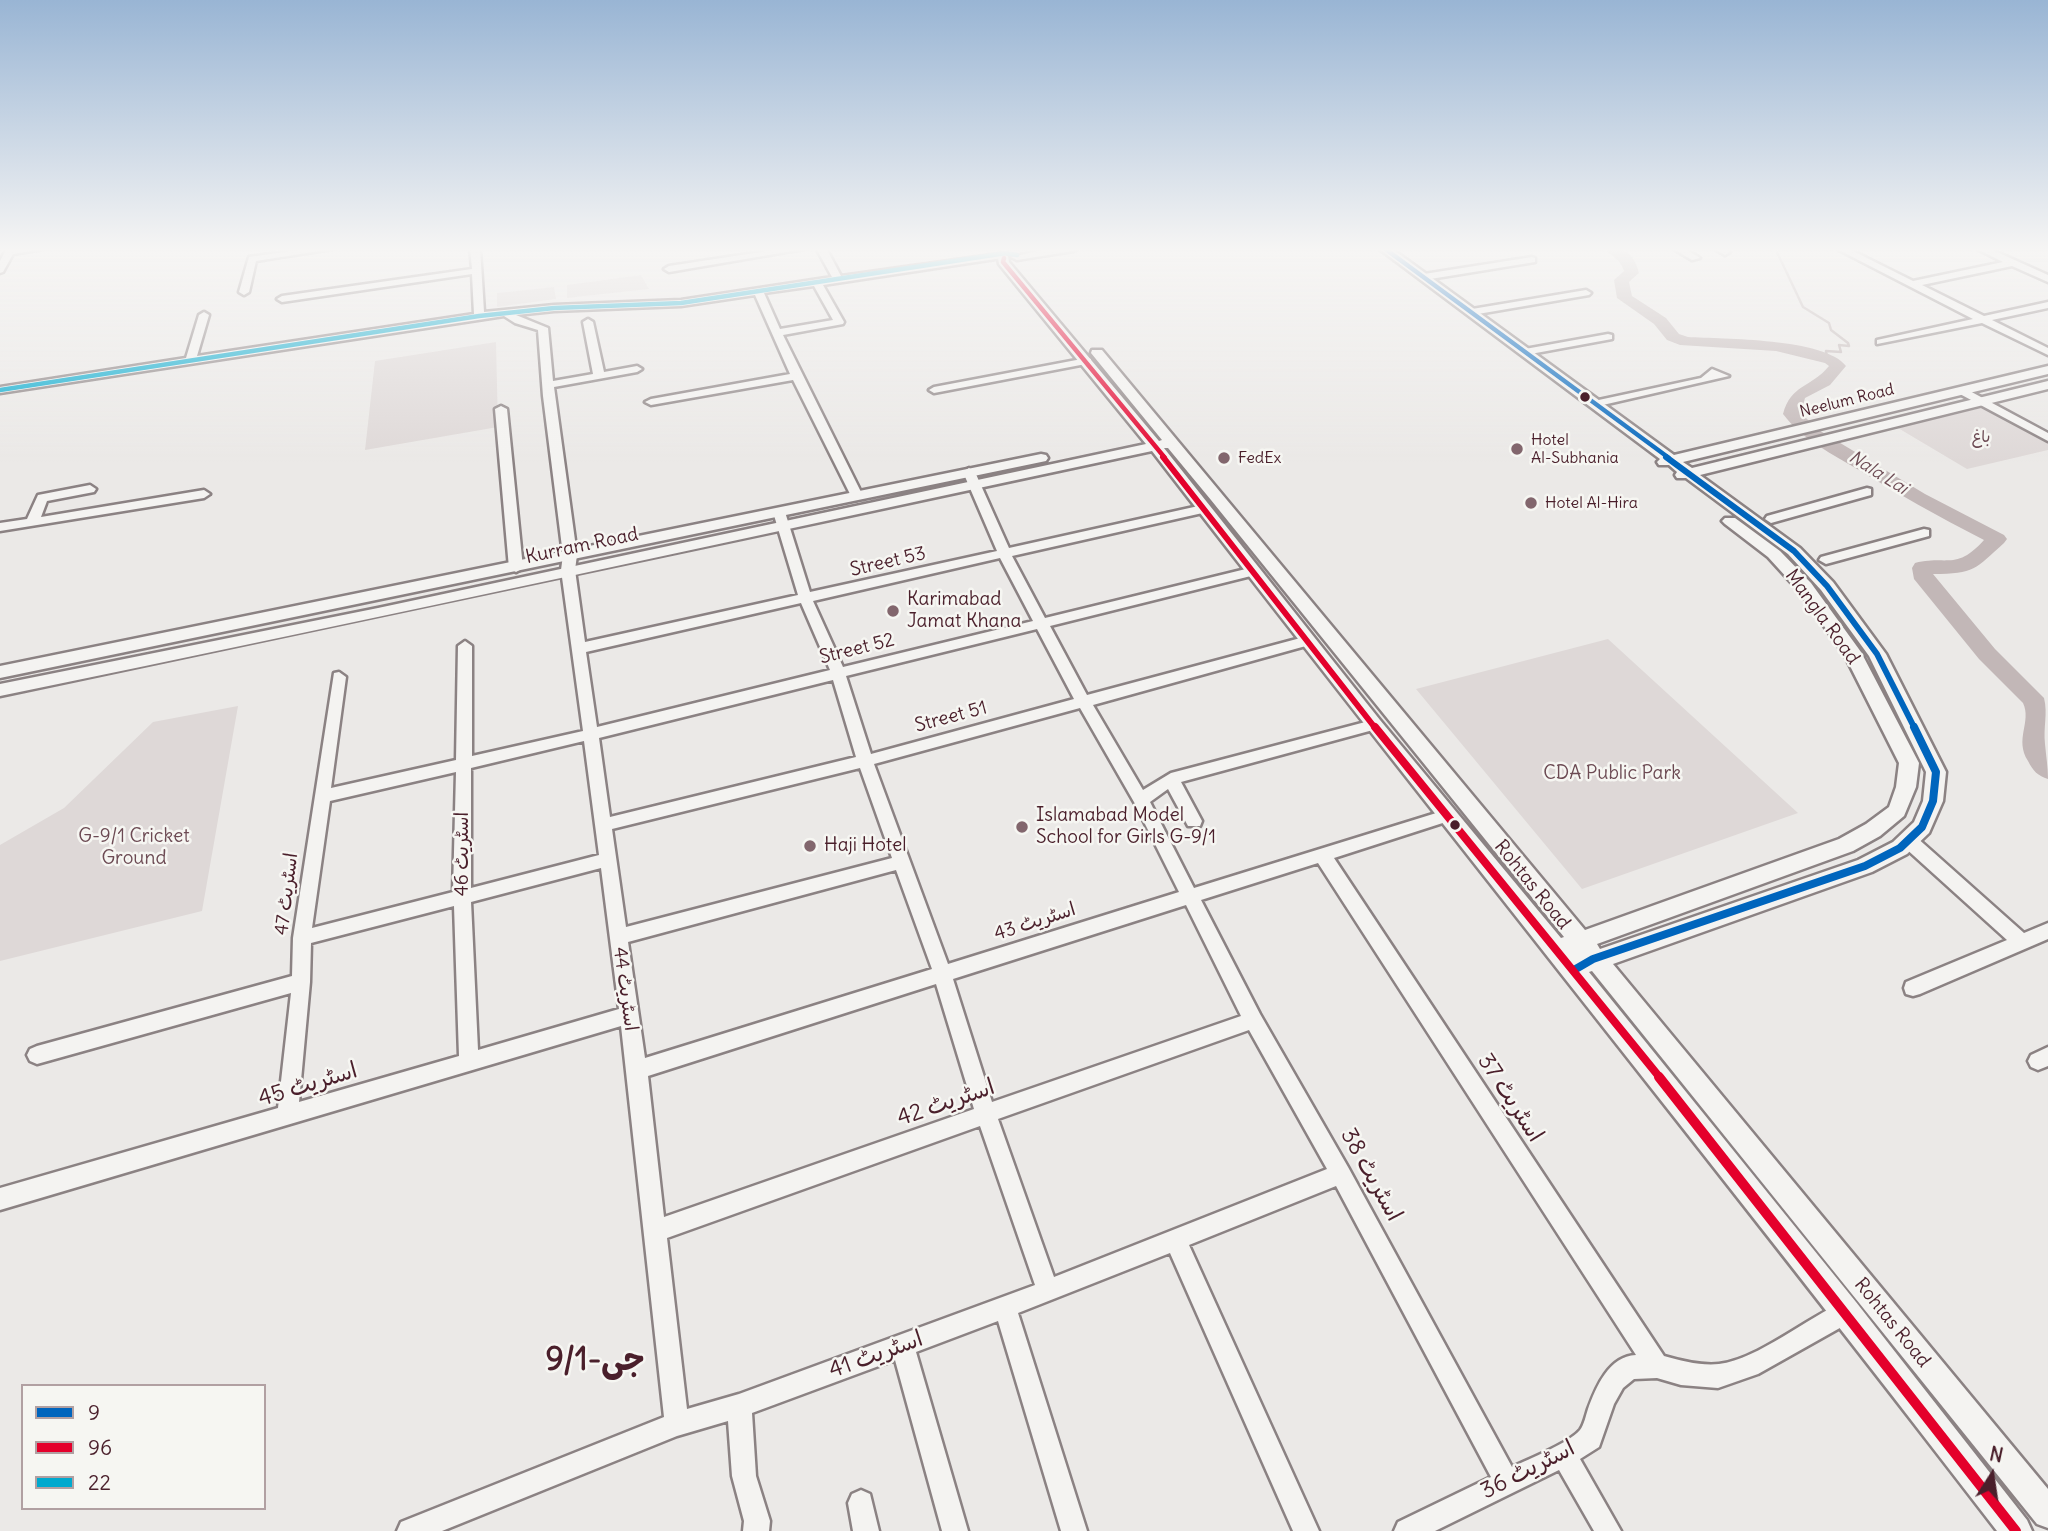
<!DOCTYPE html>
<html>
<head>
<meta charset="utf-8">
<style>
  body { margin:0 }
  #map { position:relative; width:2048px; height:1531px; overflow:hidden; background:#ebe9e7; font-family:Delius,sans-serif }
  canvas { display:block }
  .legend { position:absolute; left:21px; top:1384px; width:245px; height:126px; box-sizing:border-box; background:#f6f6f2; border:2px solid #b1a0a2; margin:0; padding:9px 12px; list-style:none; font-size:21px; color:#4a1f2b }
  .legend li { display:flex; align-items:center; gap:14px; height:35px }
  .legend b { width:35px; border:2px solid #b1a0a2 }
  .north { position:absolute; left:1957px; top:1440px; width:70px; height:70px; -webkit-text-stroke:5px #f6f6f2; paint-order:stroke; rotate:12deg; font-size:19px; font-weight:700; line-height:28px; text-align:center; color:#4a1f2b }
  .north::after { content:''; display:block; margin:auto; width:24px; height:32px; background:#4a1f2b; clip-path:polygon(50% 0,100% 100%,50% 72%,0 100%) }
</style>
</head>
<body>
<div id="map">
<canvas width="2048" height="1531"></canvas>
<ul class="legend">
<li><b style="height:9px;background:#0065bd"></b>9</li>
<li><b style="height:9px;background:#e4002b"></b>96</li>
<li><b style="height:9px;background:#00a9ce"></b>22</li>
</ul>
<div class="north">N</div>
</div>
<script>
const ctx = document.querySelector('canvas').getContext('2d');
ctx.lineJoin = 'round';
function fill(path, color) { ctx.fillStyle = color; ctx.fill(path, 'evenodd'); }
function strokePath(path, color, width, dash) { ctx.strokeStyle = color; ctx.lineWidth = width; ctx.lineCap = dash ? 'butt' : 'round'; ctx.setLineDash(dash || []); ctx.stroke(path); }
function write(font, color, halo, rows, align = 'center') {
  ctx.font = font + ' Delius,"Playpen Sans Arabic",sans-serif'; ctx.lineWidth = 5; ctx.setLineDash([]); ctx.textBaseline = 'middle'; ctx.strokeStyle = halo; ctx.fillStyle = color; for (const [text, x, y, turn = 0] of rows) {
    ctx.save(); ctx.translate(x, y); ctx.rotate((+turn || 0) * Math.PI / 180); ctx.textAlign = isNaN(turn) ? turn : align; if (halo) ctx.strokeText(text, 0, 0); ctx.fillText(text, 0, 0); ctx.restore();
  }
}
fill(new Path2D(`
  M 641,275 L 649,289 L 567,298 L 567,285 Z
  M 554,287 L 556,299 L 497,307 L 497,293 Z
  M 496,342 L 498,427 L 365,450 L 375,361 Z
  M 1985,407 L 2048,442 L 2048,450 L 1967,469 L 1898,428 Z
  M 1608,639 L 1798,813 L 1582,889 L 1416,689 Z
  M 238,706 L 202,911 L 0,961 L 0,845 L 64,808 L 153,722 Z`), '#ded8d7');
strokePath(new Path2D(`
  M 1775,248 L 1803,307 L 1829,323 L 1831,330 L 1848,343 L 1849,346 L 1839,345 L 1841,352 L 1826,351 L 1827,359`), '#c2b7b7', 2.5);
fill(new Path2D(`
  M 1604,248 C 1625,248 1633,251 1639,273 L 1629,282 L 1632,296 L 1666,318 L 1679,334 L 1688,337 C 1723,339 1825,338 1846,366 L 1830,385 L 1805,398 L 1801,413 L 1817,429 L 1925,494 L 2004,535 L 2007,539 L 2004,543 C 1975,569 1975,574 1933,574 L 1995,649 L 2044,698 C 2048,714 2043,727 2045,744 C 2046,756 2048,767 2048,779 C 2038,776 2033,771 2028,761 C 2014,739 2032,722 2023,703 L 1979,659 L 1914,579 L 1912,568 L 1915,563 C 1948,555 1956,571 1984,540 C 1939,517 1895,492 1852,466 C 1827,451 1801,438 1783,414 C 1791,384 1811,388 1829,366 L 1825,363 L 1776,351 L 1680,345 L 1667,340 L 1654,324 L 1617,298 L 1614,280 L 1624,271 C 1620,259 1612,257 1604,248 Z`), '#c2b7b7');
const minor = new Path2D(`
  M 7,248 L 49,248 L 13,254 L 3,272 L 0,273 L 0,261 Z
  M 313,248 L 338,248 L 256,261 L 249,292 L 244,295 L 239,292 L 249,257 Z
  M 470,248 L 480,248 L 484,312 L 554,305 L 681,300 L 832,277 L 816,248 L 826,248 L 841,276 L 1005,253 L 1007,255 L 1002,258 L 823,285 L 844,322 L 843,324 L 783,335 L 863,496 L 857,500 L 851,496 L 793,380 L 651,405 L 645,402 L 651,399 L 790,374 L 755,295 L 681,306 L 554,311 L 516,315 L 548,328 L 553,381 L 593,374 L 583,322 L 588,319 L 593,322 L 604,372 L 637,366 L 642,369 L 637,372 L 554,387 L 577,555 L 575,570 L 585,642 L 798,595 L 773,512 L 779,508 L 785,512 L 810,592 L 997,551 L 963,472 L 969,468 L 975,472 L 1009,548 L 1203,505 L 1207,506 L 1207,512 L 1012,556 L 1045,618 L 1254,567 L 1261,571 L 1259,574 L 1050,626 L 1087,695 L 1308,636 L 1315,641 L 1313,644 L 1093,705 L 1143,790 L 1171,773 L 1373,720 L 1381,725 L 1373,730 L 1181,782 L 1202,821 L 1200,826 L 1188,826 L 1168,789 L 1150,802 L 1194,888 L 1446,810 L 1452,812 L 1454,816 L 1452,820 L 1334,858 L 1664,1356 C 1681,1361 1702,1366 1719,1364 C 1759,1359 1807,1317 1846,1301 L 1854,1304 L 1857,1312 L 1854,1320 L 1758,1374 L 1718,1388 L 1681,1385 L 1657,1378 L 1634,1379 L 1623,1388 L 1614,1404 L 1599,1447 L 1580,1459 L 1621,1531 L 1594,1531 L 1559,1470 L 1435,1531 L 1394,1531 L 1398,1522 L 1491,1477 L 1336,1186 L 1189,1245 L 1319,1531 L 1293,1531 L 1170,1253 L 1018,1313 L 1087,1531 L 1061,1531 L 998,1321 L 916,1352 L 968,1531 L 942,1531 L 895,1360 L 752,1413 L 756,1476 L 770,1521 L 769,1531 L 743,1531 L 744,1521 L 732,1476 L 728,1421 L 677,1436 L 442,1531 L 397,1531 L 401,1522 L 664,1417 L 621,1026 L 0,1210 L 0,1188 L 278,1108 L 291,993 L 37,1064 L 30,1061 L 27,1055 L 30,1049 L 37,1046 L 292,976 L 293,938 L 334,673 L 339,672 L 346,677 L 331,788 L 456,760 L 458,646 L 465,641 L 472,646 L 472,756 L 583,731 L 561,570 L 563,555 L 543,396 L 538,330 L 515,323 L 504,316 L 0,393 L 0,387 L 186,358 L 199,315 L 204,312 L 209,315 L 197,356 L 474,314 L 472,274 L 282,302 L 277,299 L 282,296 L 472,269 ZM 814,286 L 833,320 L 780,329 L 764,293 ZM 1000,558 L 1033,621 L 843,667 L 813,601 ZM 801,603 L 830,670 L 597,727 L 586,652 ZM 1037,629 L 1074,699 L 871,754 L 846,676 ZM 833,680 L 856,757 L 610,817 L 599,738 ZM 1080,708 L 1134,802 L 1179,892 L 948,964 L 874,764 ZM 584,741 L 599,855 L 471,888 L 471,768 ZM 860,768 L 892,858 L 626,927 L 612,829 ZM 456,772 L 453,892 L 312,928 L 330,801 ZM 1318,863 L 1636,1355 C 1609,1356 1596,1387 1588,1409 C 1586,1415 1584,1425 1580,1430 C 1569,1443 1529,1459 1512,1467 L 1348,1167 L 1260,1014 L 1201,900 ZM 601,868 L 619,1009 L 478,1050 L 471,902 ZM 896,870 L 932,969 L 645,1058 L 628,942 ZM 1186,905 L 1241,1016 L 992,1102 L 953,979 ZM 454,906 L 459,1056 L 299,1102 L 310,982 L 311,943 ZM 936,984 L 974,1109 L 664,1217 L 648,1076 ZM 1249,1030 L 1327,1169 L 1054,1277 L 998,1119 ZM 980,1126 L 1035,1285 L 739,1394 L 687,1409 L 667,1238 Z
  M 787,248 L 810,248 L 669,272 L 664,269 L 669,266 Z
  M 1672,248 L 1684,248 L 1700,258 L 1692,260 Z
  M 1713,248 L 1725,248 L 1730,252 L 1725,255 Z
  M 1835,248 L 1847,248 L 1913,281 L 2003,262 L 1975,248 L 1988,248 L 2048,275 L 2048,282 L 2012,266 L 1922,285 L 1984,316 L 2048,302 L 2048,308 L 1992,320 L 2048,348 L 2048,355 L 1982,323 L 1877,344 L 1877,340 L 1973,319 Z
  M 1532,257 L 1535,258 L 1535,262 L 1424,280 L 1419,277 L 1424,274 Z
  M 1586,290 L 1591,293 L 1589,295 L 1472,315 L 1467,312 L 1472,309 Z
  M 1608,334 L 1612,335 L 1612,339 L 1525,355 L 1520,352 L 1525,349 Z
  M 1087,358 L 1091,359 L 1091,363 L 934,393 L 929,390 L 934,387 Z
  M 1712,369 L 1729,376 L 1594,407 L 1588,404 L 1594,401 L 1701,378 Z
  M 1958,389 L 1966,389 L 2048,433 L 2048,441 L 1958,393 Z
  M 501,406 L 507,409 L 523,568 L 516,572 L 509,568 L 495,409 Z
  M 90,485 L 96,489 L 94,492 L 47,501 L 41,517 L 204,490 L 210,494 L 204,498 L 0,531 L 0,523 L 27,519 L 38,495 Z
  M 1867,488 L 1871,489 L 1871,495 L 1771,523 L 1765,519 L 1767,516 Z
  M 1924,529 L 1929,530 L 1929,536 L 1826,564 L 1819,560 L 1821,557 Z
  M 1909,834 L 1915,836 L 2024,933 L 2048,923 L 2048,939 L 1920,994 L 1913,996 L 1906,994 L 1904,988 L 1906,982 L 2007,940 L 1903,846 L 1901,841 L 1903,836 Z
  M 2048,1047 L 2048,1066 L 2038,1070 L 2031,1067 L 2028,1061 L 2031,1055 Z
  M 861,1490 L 870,1494 L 879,1531 L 853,1531 L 848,1503 L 852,1494 Z`);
const major = new Path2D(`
  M 1052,248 L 1079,248 L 1073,251 L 1017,260 L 1011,257 Z
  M 1378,248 L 1391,248 L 1674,455 L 2048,366 L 2048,374 L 1683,462 L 1692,468 L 2048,381 L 2048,389 L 1700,475 L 1800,548 L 1833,582 L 1886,654 L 1946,772 L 1943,801 L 1929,833 L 1907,854 L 1872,872 L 1613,964 L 2048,1489 L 2048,1528 L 2037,1524 L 1592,971 L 1589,972 L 1856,1302 L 2027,1520 L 2032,1531 L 1997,1531 C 1718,1168 1431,813 1152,451 C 768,533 384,617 0,696 L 0,684 L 378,608 L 1146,444 L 999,264 L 998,258 L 1004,255 L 1008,256 L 1009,262 L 1159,441 L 1162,440 L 1091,353 L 1092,350 L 1102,350 L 1585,930 L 1839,839 L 1866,824 L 1889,807 L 1896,787 L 1899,763 L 1844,654 L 1799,591 L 1768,557 L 1725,524 L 1722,521 L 1725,518 L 1735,518 L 1780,551 L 1811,583 L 1861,652 L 1919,763 L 1916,787 L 1904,816 L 1880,836 L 1853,851 L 1597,944 L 1600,949 L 1858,860 L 1893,842 L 1914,822 L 1923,801 L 1926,772 L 1869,656 L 1821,590 L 1788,554 L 1686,478 L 1677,478 L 1675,475 L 1677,472 L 1669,465 L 1659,465 L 1657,462 L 1660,459 ZM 1164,448 L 1168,448 L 1211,500 L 1564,937 L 1561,938 L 1380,720 Z
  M 1041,454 L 1046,455 L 1048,458 L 1046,461 L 0,678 L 0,666 Z`);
strokePath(minor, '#8b8283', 5);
strokePath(major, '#8b8283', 5);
fill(minor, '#f4f3f1');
fill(major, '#f4f3f1');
strokePath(new Path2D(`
  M 1384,248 L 1669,458`), '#0065bd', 4.5);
strokePath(new Path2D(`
  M 1666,457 L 1794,551 L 1827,586 L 1877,654 L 1915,729`), '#0065bd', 6);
strokePath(new Path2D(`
  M 1574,970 L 1593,959 L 1865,866 L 1900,848 L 1922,827 L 1933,801 L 1936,772 L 1914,727`), '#0065bd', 8);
strokePath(new Path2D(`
  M 1004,258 L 1003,262 L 1165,458`), '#e4002b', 4.5);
strokePath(new Path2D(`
  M 1163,457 L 1376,729`), '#e4002b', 6);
strokePath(new Path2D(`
  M 1375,727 L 1661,1079`), '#e4002b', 8);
strokePath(new Path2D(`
  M 1659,1077 L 2016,1531`), '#e4002b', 10);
strokePath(new Path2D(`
  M 0,390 L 479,316 L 554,308 L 681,303 L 1006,253 L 1017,255`), '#00a9ce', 4.5);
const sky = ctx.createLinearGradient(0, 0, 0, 462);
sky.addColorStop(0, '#99b5d4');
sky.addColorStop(0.54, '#f6f5f4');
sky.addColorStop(1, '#f6f5f400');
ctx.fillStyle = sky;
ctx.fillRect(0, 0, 2048, 462);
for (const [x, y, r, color] of [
  [1585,397,6,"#4a1f2b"],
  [1517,449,7,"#82666d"],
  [1224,458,7,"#82666d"],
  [1531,503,7,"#82666d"],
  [893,611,7,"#82666d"],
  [1455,825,6,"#4a1f2b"],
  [1022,827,7,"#82666d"],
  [810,846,7,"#82666d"]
]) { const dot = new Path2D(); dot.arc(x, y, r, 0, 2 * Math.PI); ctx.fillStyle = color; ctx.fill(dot); strokePath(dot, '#f6f6f2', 2.5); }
write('16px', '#4a1f2b', '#f6f6f2', [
  ["Neelum Road",1847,401,-14]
]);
write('16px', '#6c4a53', '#f6f6f2', [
  ["باغ",1981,437]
]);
write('16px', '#4a1f2b', '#f6f6f2', [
  ["Hotel",1531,440],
  ["Al-Subhania",1531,458],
  ["FedEx",1238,458],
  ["Hotel Al-Hira",1545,503]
], 'left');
write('italic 18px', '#6e4d55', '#f6f6f2', [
  ["Nala Lai",1878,473,32]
]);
write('19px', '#4a1f2b', '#f6f6f2', [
  ["Kurram Road",582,546,-12],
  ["Street 53",888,562,-13],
  ["Mangla Road",1822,617,54],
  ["Street 52",857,649,-14],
  ["Street 51",951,717,-15],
  ["اسٹریٹ 46",463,854,-90],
  ["Rohtas Road",1532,885,51],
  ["اسٹریٹ 47",287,894,-83],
  ["اسٹریٹ 43",1035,922,-18],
  ["اسٹریٹ 44",625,989,82],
  ["Rohtas Road",1892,1323,51]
]);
write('19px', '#4a1f2b', '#f6f6f2', [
  ["Karimabad",907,600],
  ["Jamat Khana",907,622],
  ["Islamabad Model",1036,816],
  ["School for Girls G-9/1",1036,838],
  ["Haji Hotel",824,846]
], 'left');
write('19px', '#6c4a53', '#f6f6f2', [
  ["CDA Public Park",1612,774],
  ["G-9/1 Cricket",134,837],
  ["Ground",134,859]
]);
write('23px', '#4a1f2b', '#f6f6f2', [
  ["اسٹریٹ 45",308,1085,-17],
  ["اسٹریٹ 37",1510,1098,57],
  ["اسٹریٹ 42",946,1103,-19],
  ["اسٹریٹ 38",1371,1175,61],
  ["اسٹریٹ 41",876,1355,-20],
  ["اسٹریٹ 36",1528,1470,-27]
]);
write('bold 32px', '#4a1f2b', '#f6f6f2', [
  ["جی-9/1",595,1361]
]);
</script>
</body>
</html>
